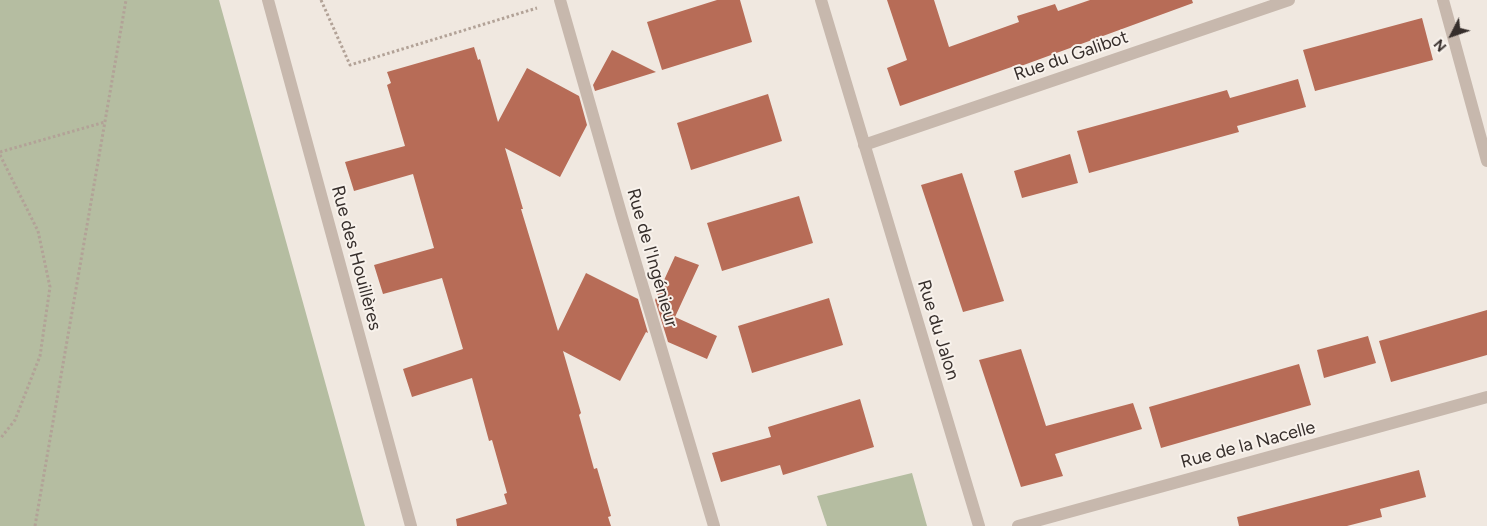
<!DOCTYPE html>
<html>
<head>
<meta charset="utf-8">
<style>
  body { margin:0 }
  #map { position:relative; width:1487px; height:526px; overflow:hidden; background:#f0e8e0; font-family:Figtree,sans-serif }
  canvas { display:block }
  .north { position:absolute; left:1427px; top:10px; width:50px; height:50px; -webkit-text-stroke:4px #f8f2ec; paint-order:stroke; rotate:229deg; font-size:14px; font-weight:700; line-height:20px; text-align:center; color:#362e2b }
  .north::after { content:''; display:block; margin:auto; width:18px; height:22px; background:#362e2b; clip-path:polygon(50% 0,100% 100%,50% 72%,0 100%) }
</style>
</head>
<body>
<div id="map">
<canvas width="1487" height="526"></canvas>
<div class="north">N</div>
</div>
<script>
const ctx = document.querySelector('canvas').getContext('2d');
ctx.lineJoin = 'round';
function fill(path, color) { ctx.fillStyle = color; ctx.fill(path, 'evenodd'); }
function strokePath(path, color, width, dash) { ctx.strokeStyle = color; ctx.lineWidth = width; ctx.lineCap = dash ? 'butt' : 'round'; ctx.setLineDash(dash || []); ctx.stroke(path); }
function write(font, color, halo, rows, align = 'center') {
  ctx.font = font + ' Figtree,sans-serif'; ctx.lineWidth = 4; ctx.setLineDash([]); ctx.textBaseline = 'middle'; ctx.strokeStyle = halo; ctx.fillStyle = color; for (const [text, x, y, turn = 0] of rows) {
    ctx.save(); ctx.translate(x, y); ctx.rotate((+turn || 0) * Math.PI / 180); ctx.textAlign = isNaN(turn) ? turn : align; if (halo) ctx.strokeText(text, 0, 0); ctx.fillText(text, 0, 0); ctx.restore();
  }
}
fill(new Path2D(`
  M 0,0 L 219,0 L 365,526 L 0,526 Z
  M 912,473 L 927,526 L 827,526 L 817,496 Z`), '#b5bda1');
fill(new Path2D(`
  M 717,0 L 740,0 L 752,42 L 662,70 L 647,22 Z
  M 887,0 L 934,0 L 949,47 L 1019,22 L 1017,16 L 1055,4 L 1058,11 L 1090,0 L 1192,0 L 1193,3 L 1021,66 L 1020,64 L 900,106 L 887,68 L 907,60 Z
  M 1422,18 L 1433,60 L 1315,91 L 1303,50 Z
  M 474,47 L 478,60 L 480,59 L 498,122 L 527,68 L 579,96 L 587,125 L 560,177 L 505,148 L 523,209 L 521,209 L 558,331 L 586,273 L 638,299 L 648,333 L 646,332 L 620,381 L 563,351 L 581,413 L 579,415 L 594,469 L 597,468 L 611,516 L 608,517 L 611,526 L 457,526 L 456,519 L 507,504 L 504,494 L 507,493 L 492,440 L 489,441 L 472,378 L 412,397 L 403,369 L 463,349 L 442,278 L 383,294 L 374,265 L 434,248 L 413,174 L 354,191 L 345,162 L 405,146 L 387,85 L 391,83 L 387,72 Z
  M 612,50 L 656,72 L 595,91 L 593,85 Z
  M 1298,79 L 1306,107 L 1237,126 L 1239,132 L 1089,173 L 1077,131 L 1227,90 L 1230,98 Z
  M 768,94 L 782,141 L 691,170 L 677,123 Z
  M 1070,154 L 1078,183 L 1022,198 L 1014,171 Z
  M 962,173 L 1004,301 L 963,312 L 921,185 Z
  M 799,196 L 813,243 L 722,271 L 707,223 Z
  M 675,256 L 699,265 L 675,317 L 717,336 L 707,359 L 668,342 L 655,300 Z
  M 829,298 L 843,345 L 752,373 L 738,326 Z
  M 1487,310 L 1487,355 L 1391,382 L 1379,341 Z
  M 1368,336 L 1376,363 L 1324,378 L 1317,350 Z
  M 1021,349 L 1046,426 L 1133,403 L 1142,429 L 1055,454 L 1063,476 L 1021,487 L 979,360 Z
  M 1299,364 L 1311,405 L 1161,448 L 1149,407 Z
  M 860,399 L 874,447 L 783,475 L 780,465 L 721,482 L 712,453 L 771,437 L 768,427 Z
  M 1419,470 L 1426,497 L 1380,509 L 1382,517 L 1347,526 L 1239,526 L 1237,517 Z`), '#b76c57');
strokePath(new Path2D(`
  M 321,0 L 350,65 L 537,8
  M 0,152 L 105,122
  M 0,155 L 38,231 L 50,287 L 40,356 L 15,420 L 0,439
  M 35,526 L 126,0`), '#b2a297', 3, [2.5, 2.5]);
strokePath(new Path2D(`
  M 268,0 L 411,526
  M 560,0 L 622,217 L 714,526
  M 821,0 L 979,526
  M 1443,0 L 1487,161
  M 864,145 L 1289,0
  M 1018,526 L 1487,397`), '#c7b8ad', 12);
write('18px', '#362e2b', '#f8f2ec', [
  ["Rue du Galibot",1071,56,-19],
  ["Rue des Houillères",356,258,75],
  ["Rue de l'Ingénieur",652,258,74],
  ["Rue du Jalon",938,330,73],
  ["Rue de la Nacelle",1248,445,-15]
]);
</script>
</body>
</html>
